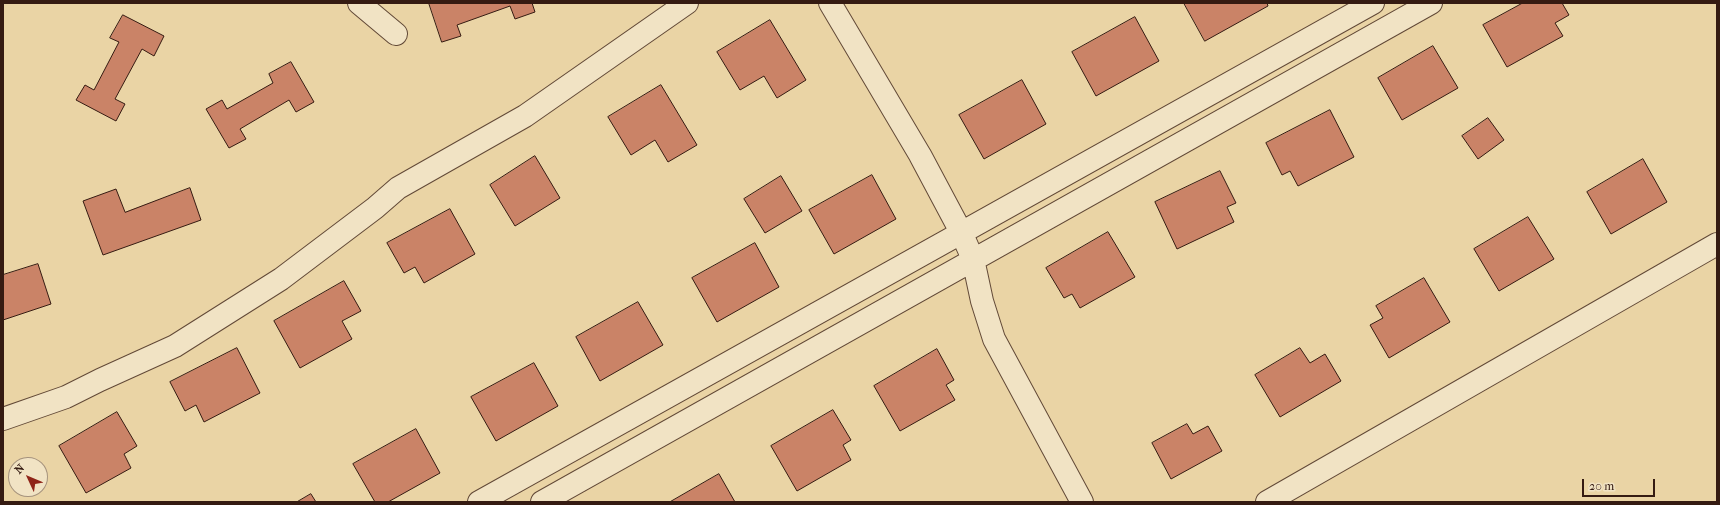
<!DOCTYPE html>
<html>
<head>
<meta charset="utf-8">
<style>
  body { margin:0 }
  #map { position:relative; width:1720px; height:505px; overflow:hidden; background:#ead4a5; font-family:"IM FELL French Canon",serif }
  canvas { display:block }
  .frame { position:absolute; inset:0; border:4px solid #351b12; pointer-events:none }
  .north { position:absolute; left:8px; top:457px; width:40px; height:40px; box-sizing:border-box; background:#f1e3c4; border:1px solid #a6937d; border-radius:50%; rotate:314deg; font-size:11px; font-weight:700; line-height:16px; text-align:center; color:#351b12 }
  .north::after { content:''; display:block; margin:auto; width:14px; height:18px; background:#8f2418; clip-path:polygon(50% 0,100% 100%,50% 72%,0 100%) }
  .scale { position:absolute; left:1582px; top:479px; width:73px; height:18px; box-sizing:border-box; border:2px solid #351b12; border-top:0; padding-left:5px; font-size:12px; line-height:14px; white-space:nowrap; color:#351b12; -webkit-text-stroke:3px #f1e3c4; paint-order:stroke }
</style>
</head>
<body>
<div id="map">
<canvas width="1720" height="505"></canvas>
<div class="frame"></div>
<div class="north">N</div>
<div class="scale">20 m</div>
</div>
<script>
const ctx = document.querySelector('canvas').getContext('2d');
ctx.lineJoin = 'round';
function fill(path, color) { ctx.fillStyle = color; ctx.fill(path, 'evenodd'); }
function strokePath(path, color, width, dash) { ctx.strokeStyle = color; ctx.lineWidth = width; ctx.lineCap = dash ? 'butt' : 'round'; ctx.setLineDash(dash || []); ctx.stroke(path); }
const building = new Path2D(`
  M 429,3 L 532,3 L 535,12 L 515,19 L 510,6 L 457,25 L 461,36 L 442,42 Z
  M 1184,3 L 1267,3 L 1268,6 L 1205,41 Z
  M 1523,3 L 1562,3 L 1569,15 L 1555,23 L 1563,36 L 1507,67 L 1483,25 Z
  M 123,15 L 164,36 L 154,56 L 142,49 L 115,99 L 125,104 L 116,121 L 76,100 L 85,85 L 94,90 L 119,42 L 110,38 Z
  M 1135,17 L 1159,61 L 1096,96 L 1072,52 Z
  M 770,20 L 806,80 L 777,98 L 764,76 L 740,90 L 717,52 Z
  M 1433,46 L 1458,88 L 1402,120 L 1378,78 Z
  M 291,62 L 314,102 L 296,112 L 289,100 L 240,129 L 246,139 L 229,148 L 206,109 L 222,100 L 227,109 L 273,83 L 269,74 Z
  M 1022,80 L 1046,124 L 984,159 L 959,115 Z
  M 661,85 L 697,145 L 668,162 L 655,140 L 631,155 L 608,117 Z
  M 1330,110 L 1354,157 L 1298,186 L 1290,171 L 1282,175 L 1266,143 Z
  M 1488,118 L 1504,140 L 1478,159 L 1462,136 Z
  M 535,156 L 560,198 L 515,226 L 490,185 Z
  M 1643,159 L 1667,202 L 1611,234 L 1587,192 Z
  M 1220,171 L 1236,203 L 1227,207 L 1234,222 L 1177,249 L 1155,202 Z
  M 872,175 L 896,219 L 834,254 L 809,210 Z
  M 781,176 L 802,211 L 765,233 L 744,199 Z
  M 190,188 L 201,220 L 103,255 L 83,201 L 116,189 L 125,212 Z
  M 450,209 L 475,254 L 424,283 L 415,267 L 404,273 L 387,243 Z
  M 1528,217 L 1554,259 L 1499,291 L 1474,249 Z
  M 1108,232 L 1135,277 L 1080,308 L 1072,294 L 1064,298 L 1046,268 Z
  M 755,243 L 779,287 L 717,322 L 692,278 Z
  M 38,264 L 51,304 L 3,320 L 3,275 Z
  M 1424,278 L 1450,322 L 1389,358 L 1370,325 L 1383,318 L 1376,306 Z
  M 344,281 L 361,311 L 342,321 L 352,339 L 300,368 L 274,321 Z
  M 638,302 L 663,345 L 600,381 L 576,337 Z
  M 237,348 L 260,393 L 204,422 L 196,405 L 185,411 L 170,382 Z
  M 1300,348 L 1310,363 L 1325,354 L 1341,381 L 1280,417 L 1255,375 Z
  M 937,349 L 954,380 L 946,385 L 955,400 L 900,431 L 874,386 Z
  M 534,363 L 558,406 L 496,441 L 471,397 Z
  M 833,410 L 851,440 L 843,445 L 851,460 L 797,491 L 771,446 Z
  M 117,412 L 137,446 L 124,454 L 131,468 L 86,493 L 59,446 Z
  M 1187,424 L 1193,434 L 1208,426 L 1222,451 L 1171,479 L 1152,443 Z
  M 416,429 L 440,473 L 388,502 L 375,502 L 353,464 Z
  M 719,474 L 735,502 L 670,502 Z
  M 311,494 L 316,502 L 297,502 Z`);
fill(building, '#ca8367');
strokePath(building, '#351b12', 1);
const minor = new Path2D(`
  M 359,3 L 396,34
  M 830,3 L 920,155 L 961,232 L 973,259 L 982,301 L 994,339 L 1082,502
  M 3,419 L 66,397 L 100,380 L 175,346 L 281,279 L 375,208 L 398,188 L 525,116 L 687,3
  M 479,502 L 1373,3
  M 542,502 L 1431,3
  M 1267,502 L 1717,244`);
strokePath(minor, '#624937', 24);
strokePath(minor, '#f1e3c4', 22);
</script>
</body>
</html>
